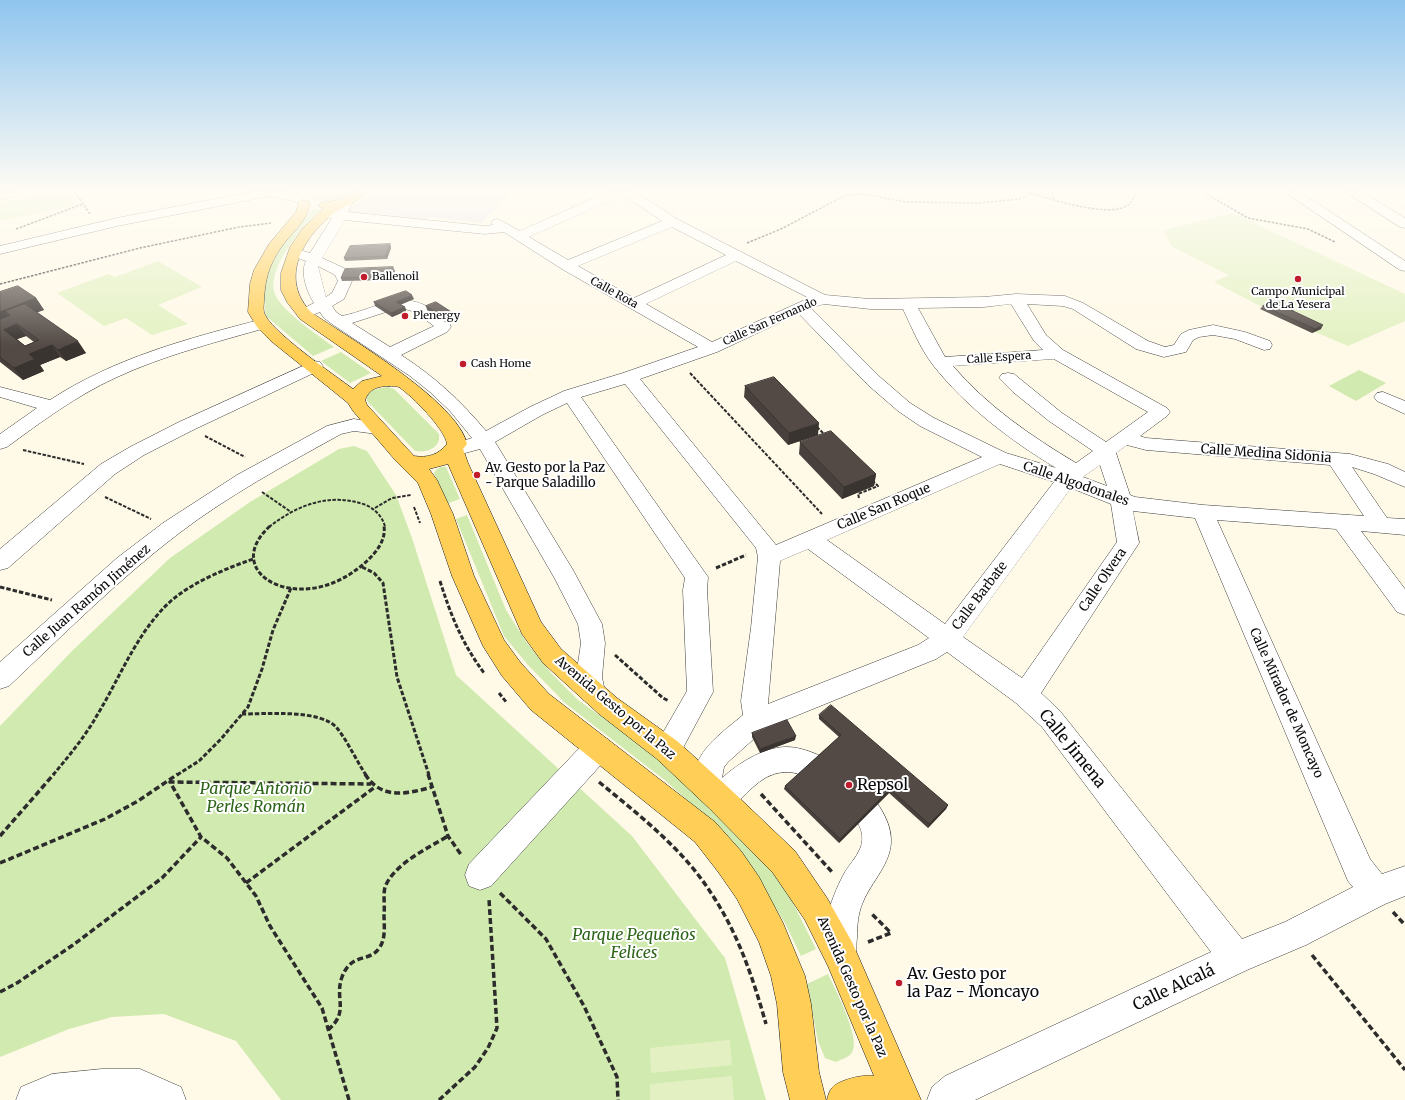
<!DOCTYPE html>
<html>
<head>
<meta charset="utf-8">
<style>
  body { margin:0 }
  canvas { display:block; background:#fff9e7 }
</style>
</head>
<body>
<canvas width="1405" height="1100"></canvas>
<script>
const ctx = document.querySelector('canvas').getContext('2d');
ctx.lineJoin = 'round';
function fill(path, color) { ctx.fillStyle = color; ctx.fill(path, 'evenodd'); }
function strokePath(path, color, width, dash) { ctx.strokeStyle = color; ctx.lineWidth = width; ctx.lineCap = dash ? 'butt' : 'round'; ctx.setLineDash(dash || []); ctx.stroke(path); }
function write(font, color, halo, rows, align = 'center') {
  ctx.font = font + ' Merriweather,serif'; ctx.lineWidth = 4; ctx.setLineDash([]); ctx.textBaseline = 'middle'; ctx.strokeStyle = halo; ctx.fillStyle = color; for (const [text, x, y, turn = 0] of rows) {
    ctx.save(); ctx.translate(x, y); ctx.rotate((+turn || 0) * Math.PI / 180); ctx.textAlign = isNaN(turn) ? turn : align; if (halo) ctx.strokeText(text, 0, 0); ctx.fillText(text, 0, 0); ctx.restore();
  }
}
fill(new Path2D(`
  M 371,193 L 511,193 L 481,223 L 430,217 L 424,219 L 365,212 L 358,217 L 340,215 Z`), '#e8ddea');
fill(new Path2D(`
  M 312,193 L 312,192 L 349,193 C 341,201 320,205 310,197 Z
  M 313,209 L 321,210 C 306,221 296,235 286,251 C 279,262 271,277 274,291 C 277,308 319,336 334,347 L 313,356 L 266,316 C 265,305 263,295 264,285 C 268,254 294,231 313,209 Z
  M 341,352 L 371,373 L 350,383 L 321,361 Z
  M 1359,370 L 1386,383 L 1356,401 L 1329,386 Z
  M 387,387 L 394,389 L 439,434 C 441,448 427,453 415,451 L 367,401 L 367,395 C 373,389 379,388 387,387 Z
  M 354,446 L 367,451 L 396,495 L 412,538 L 456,675 L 632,836 L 725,958 L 766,1100 L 281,1100 L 236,1041 L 164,1014 L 112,1017 L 69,1029 L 0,1057 L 0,726 L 73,650 L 170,558 L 250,502 L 339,449 Z
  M 441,467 L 446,467 L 460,499 L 446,504 L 434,473 L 436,470 Z
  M 467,515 L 506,610 L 527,643 L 551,673 L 578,700 L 612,724 L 673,771 L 768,865 L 790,897 L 816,949 L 801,956 L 785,923 L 749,866 L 723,833 L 666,781 L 565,703 L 528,665 L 504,636 L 456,519 Z
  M 828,974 C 835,989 859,1035 853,1050 C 851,1057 842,1059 836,1062 L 825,1058 L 818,1041 L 807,984 Z`), '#d1eab0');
fill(new Path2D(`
  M 71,192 L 76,205 L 0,221 L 0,203 L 49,193 Z
  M 1233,213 L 1405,294 L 1405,321 L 1348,346 L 1315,332 L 1312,333 L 1214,282 L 1229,275 L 1171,246 L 1164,230 Z
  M 158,261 L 202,287 L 158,305 L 188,324 L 152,335 L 126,318 L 104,326 L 57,293 L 108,274 L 115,277 Z
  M 730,1040 L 732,1065 L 651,1073 L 650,1048 Z
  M 732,1076 L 734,1100 L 650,1100 L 650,1084 Z`), '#e3f1c2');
const minor = new Path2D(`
  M 0,192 L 20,192 L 18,195 L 0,200 Z
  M 251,192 L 288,192 L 301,195 L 303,198 L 301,201 L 297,202 L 270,196 L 117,226 L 0,254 L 0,246 L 117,218 Z
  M 607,192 L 636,192 L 677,219 L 825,295 L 870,299 L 984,297 L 1016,294 L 1065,296 L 1083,303 L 1148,341 L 1165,347 L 1174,345 L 1181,334 L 1189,330 L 1213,325 L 1245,332 L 1270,341 L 1272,345 L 1270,349 L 1264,350 L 1235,339 L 1213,335 L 1199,337 L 1193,340 L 1186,352 L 1164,357 L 1136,349 L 1073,309 L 1063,306 L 1027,304 L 1046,335 L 1063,350 L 1167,408 L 1170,412 L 1167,416 L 1140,436 L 1146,438 L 1350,454 L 1388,464 L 1405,472 L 1405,487 L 1374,474 L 1352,467 L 1387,518 L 1405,519 L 1405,535 L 1361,531 L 1405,589 L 1405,615 L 1397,612 L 1336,529 L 1217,520 L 1370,859 L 1382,874 L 1405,866 L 1405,896 L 1385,904 L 1306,945 L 1247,970 L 975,1100 L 927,1100 L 932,1087 L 945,1076 L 1211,952 L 1042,727 L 1016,703 L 947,652 L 936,659 L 766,728 L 728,762 L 724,767 L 722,778 C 739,763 761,749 784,747 C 824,745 890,797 891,839 C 892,863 871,882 863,902 C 858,913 857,926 857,938 C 856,943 857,949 856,953 C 855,957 853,961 852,965 L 840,969 L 828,965 C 827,961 825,957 824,953 C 819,931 834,891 845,872 C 849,865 856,858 860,849 C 871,824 840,802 823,789 C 807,777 795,768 774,774 C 752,781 741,805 720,813 L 710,809 L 707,802 L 699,798 C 682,759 717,737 743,715 L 741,701 L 751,628 L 758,557 L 756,548 L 625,384 L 581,397 L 708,577 L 707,590 L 713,692 L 677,759 L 667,762 L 657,759 L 653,750 L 687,691 L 683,590 L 685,578 L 567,403 L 542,415 L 495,442 L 573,570 L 602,624 L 605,643 L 602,677 L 605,692 L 601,700 L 592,703 L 583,700 L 579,692 L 576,677 L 581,643 L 578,624 L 555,579 L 480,449 L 454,456 L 447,454 L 444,450 L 447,446 L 472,438 L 450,411 L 430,392 L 410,376 L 332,324 L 324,318 L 320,312 L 310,316 L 304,314 L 302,311 L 304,308 L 314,303 C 307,292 300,273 306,261 L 295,257 L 293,254 L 295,251 L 300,250 L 310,253 L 332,218 L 323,217 L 321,214 L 323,211 L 336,211 L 343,198 L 351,198 L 353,201 L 348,212 L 485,226 L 493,225 L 491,223 L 493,220 L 498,219 L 520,231 ZM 623,195 L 662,221 L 568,260 L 529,237 ZM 345,220 L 485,234 L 504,232 L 562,269 L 698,347 L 623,373 L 564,391 L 530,407 L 486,431 C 460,400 435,377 401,355 L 447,332 L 451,327 C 449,320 441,317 436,312 C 402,287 377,309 342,316 L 336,312 L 332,306 L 344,299 L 352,281 L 346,269 L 322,258 ZM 672,227 L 726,255 L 634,298 L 578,266 ZM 736,261 L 809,298 L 712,342 L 646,304 ZM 318,266 L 335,275 L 338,281 L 332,293 L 326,297 ZM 824,304 L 870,309 L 903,309 C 912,328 920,348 933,365 C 966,407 1010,440 1056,468 L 1006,453 L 934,418 L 910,403 L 880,377 L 811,308 ZM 1011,304 L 1034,341 L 1043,350 L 945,357 L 918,308 L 984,307 ZM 405,309 L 415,312 L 434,326 L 390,347 L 352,323 L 389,311 ZM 799,314 L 868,385 L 898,411 L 920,426 L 982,457 L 776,545 L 640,379 L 717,352 ZM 1054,359 L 1148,412 L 1106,442 L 1062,413 L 1014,374 L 1008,373 L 1002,374 L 999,378 L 1013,392 L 1049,421 L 1093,451 L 1076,463 C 1031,436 987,406 953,366 ZM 1127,445 L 1146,450 L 1330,465 L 1364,516 L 1203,505 L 1135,497 L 1130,495 L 1116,453 ZM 1000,464 L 1054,482 L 945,624 L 827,540 ZM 1100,465 L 1107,486 L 1083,477 ZM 1071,488 L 1111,504 L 1117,542 L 1022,678 L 963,637 ZM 1133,511 L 1195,518 L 1348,881 L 1353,887 L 1285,922 L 1242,939 L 1060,711 L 1041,693 L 1139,543 ZM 808,549 L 929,638 L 918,645 L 768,704 L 780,561 Z
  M 1285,192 L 1300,192 L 1405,261 L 1405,271 L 1400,270 Z
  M 1346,192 L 1362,192 L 1405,218 L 1405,228 L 1400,227 Z
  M 263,319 L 269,321 L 271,324 L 269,327 C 217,342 164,355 115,378 C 76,396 41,422 7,447 L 0,449 L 0,434 L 37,408 L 0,397 L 0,387 L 50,400 C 114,358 189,338 263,319 Z
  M 314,361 L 320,362 L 323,366 L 320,370 L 193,430 L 144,455 L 115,474 L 8,568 L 0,570 L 0,549 L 101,464 L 130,447 L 179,422 Z
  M 1383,392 L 1405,401 L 1405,414 L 1377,401 L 1374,397 L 1377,393 Z
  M 354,419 L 384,424 L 386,428 L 384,432 L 377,434 L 354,431 L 341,434 C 285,465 229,495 178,534 C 118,580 64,634 9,686 L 0,689 L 0,662 L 117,558 L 163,523 L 237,475 L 327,426 Z
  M 598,736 L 608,739 L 612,748 L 608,757 L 491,886 L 480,890 L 469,886 L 465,875 L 469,864 L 588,739 Z
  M 102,1069 L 140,1069 L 181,1087 L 186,1100 L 16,1100 L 21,1087 L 52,1074 Z`);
const major = new Path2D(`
  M 352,192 L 365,192 C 357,204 345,205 334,213 C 303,237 278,279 312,313 C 348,337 458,402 467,444 L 463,449 L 468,463 L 541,622 L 561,649 L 617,698 L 677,741 L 730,789 L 795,851 L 827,898 L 852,942 L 921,1100 L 827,1100 C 828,1096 829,1091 832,1088 C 838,1080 864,1074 874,1076 L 828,966 L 805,920 L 773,873 L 710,809 L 657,759 L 599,714 L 543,663 L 522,634 L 448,464 L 429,469 L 437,480 L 453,514 L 474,576 L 504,640 L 520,662 L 549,694 L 715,822 L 741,851 L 759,877 L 783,923 L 805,976 L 811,1004 L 819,1072 L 826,1100 L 790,1100 L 783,1072 L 777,1004 L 771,976 L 759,942 L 737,899 L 719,873 L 695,842 L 531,710 L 502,676 L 483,646 L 452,576 L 431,514 L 418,483 L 396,461 L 353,411 L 348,403 L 271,341 L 257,327 L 248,312 L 250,284 L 254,270 L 269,244 L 296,212 L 299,201 L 309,201 L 310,204 C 307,222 290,234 280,249 C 269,265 265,280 264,300 C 264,303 263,308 264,312 C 268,330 336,376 353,389 L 362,381 L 382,376 L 300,319 L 287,302 L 281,290 L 281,273 L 290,247 L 303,228 L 323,209 L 319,206 L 320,203 L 339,200 ZM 389,386 C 393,386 396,386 399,387 C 412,396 445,429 447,444 C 438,455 428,458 414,456 L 367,405 L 365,400 C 369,389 378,386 389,386 Z`);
strokePath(minor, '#3d3d3d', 1);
strokePath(major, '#1b1b1b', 1);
strokePath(new Path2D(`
  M 75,192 L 90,214
  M 1026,192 C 1048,198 1109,219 1128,205 C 1132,202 1134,197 1136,192
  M 1053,192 L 1053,199
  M 1203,192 L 1248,218 L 1308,229 L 1335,242
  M 16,229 L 83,204
  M 747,243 L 781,229 L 846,195 L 864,194 L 906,202 L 979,203 L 1019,199 L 1036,192
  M 0,284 L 140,248 L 239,227 L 271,223`), '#2c2c2c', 1.5, [2.5, 1.5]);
strokePath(new Path2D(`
  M 690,373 L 822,514
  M 817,427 L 826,436
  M 205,436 L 245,457
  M 23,450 L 84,464
  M 262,492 L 291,512
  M 105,497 L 151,519
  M 859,498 L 858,494 L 878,486 L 873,481
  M 414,507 L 420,523
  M 375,508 L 392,498 L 411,495
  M 269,527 C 297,505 330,492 366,505 C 375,509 383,517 385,527`), '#2c2c2c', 2, [3.5, 1.5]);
strokePath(new Path2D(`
  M 270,526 C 233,560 264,591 305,589 C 329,588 351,576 368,560 C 377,551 386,540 384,526
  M 362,567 L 374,573 L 383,583 L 397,677 L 429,775
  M 716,568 L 746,555
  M 440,581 C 451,616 462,643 484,673
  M 0,587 L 52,600
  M 615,655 L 663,698 L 669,701
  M 499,693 L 507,703
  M 242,714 C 265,714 321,709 337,728 C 348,742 356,760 366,775
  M 53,775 C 68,757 84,738 96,717 C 120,678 137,631 172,600 C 195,581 225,569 253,559
  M 177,775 L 199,761 L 221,739 L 248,707 L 262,669 L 273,630 L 291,588`), '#2c2c2c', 3, [4.5, 2]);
strokePath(new Path2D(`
  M 365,774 C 381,800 407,794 432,787
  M 428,774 L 448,836 L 462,856
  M 599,782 C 639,815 683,849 711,893 C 738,933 753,978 766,1024
  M 761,794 L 832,872
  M 0,836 L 54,774
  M 0,863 L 105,819 L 138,801 L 178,774
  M 246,883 L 375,787
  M 500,893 L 546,939 L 584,1006 L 617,1077 L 618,1100
  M 1393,912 L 1405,925
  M 868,942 L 891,933 L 871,913
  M 1312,955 L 1405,1070
  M 0,992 L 17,983 L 73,945 L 162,878 L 201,837
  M 328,1030 C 350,1011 334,999 342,977 C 352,951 369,964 380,947 C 386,937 384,925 384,914 C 385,906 383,895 385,887 C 394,864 428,848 448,836
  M 349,1100 L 322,1008 L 270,926 L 256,896 L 227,858 L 201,837 L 170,782 L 371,784
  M 439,1100 L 475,1067 L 488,1048 L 497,1028 L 489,899`), '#2c2c2c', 3.5, [6, 3]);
fill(minor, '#fff');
fill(major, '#ffce57');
fill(new Path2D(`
  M 390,244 L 391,248 L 387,259 L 345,261 L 344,258 Z
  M 395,271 L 391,280 L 342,281 L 341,278 Z
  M 0,292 L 36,298 L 44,310 L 37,312 L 86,353 L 66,361 L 60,357 L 40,365 L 44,371 L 23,380 L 0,362 ZM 26,336 L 34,342 L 25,346 L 17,339 Z
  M 414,299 L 400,305 L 405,307 L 406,311 L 392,317 L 375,306 L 374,302 Z
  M 426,306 L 456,315 L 457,319 L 447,323 L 427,310 Z
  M 1263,306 L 1295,308 L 1293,311 L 1321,329 L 1312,333 L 1260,309 Z
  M 745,386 L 818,435 L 788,445 L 744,397 Z
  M 800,442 L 876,474 L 874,486 L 842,499 L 799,454 Z
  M 819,715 L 948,805 L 946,809 L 928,828 L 889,793 L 839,843 L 784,789 L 785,786 L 839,737 L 819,719 Z
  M 752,733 L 795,740 L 760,753 L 752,737 Z`), '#47403c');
fill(new Path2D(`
  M 390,244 L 391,248 L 387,259 L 385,256 Z
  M 393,267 L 395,271 L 391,280 L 390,276 Z
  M 412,295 L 414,299 L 397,306 L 396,302 Z
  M 36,298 L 44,310 L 14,321 L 10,315 L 5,311 L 12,322 L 0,327 L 0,312 Z
  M 405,307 L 406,311 L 392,317 L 391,313 Z
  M 456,315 L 457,319 L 447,323 L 446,319 Z
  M 17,324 L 26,336 L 12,341 L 4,330 Z
  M 1323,325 L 1321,329 L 1312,333 L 1315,329 Z
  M 78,341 L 86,353 L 66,361 L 58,350 Z
  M 52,345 L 60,357 L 40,365 L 44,371 L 23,380 L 14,368 L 29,354 Z
  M 819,423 L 818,435 L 788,445 L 789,433 Z
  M 876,474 L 874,486 L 842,499 L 844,487 Z
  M 796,736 L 795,740 L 760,753 L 760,749 Z
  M 890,789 L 889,793 L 839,843 L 840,839 Z
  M 948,805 L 946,809 L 928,828 L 929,824 Z`), '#3a3431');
const building = new Path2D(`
  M 390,244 L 385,256 L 344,258 L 350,246 Z
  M 393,267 L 390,276 L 341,278 L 345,269 Z
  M 18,286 L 36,298 L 0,312 L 0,292 Z
  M 406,291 L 412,295 L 396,302 L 405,307 L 391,313 L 374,302 Z
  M 1275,300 L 1295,308 L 1291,310 L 1323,325 L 1315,329 L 1263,306 Z
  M 436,302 L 456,315 L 446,319 L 426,306 Z
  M 25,304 L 78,341 L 58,350 L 52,345 L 29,354 L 35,359 L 14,368 L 0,357 L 0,319 L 10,315 L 5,311 ZM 17,324 L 39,340 L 25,346 L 4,330 Z
  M 774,377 L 819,423 L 789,433 L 745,386 Z
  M 831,431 L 876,474 L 844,487 L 800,442 Z
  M 831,705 L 948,805 L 929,824 L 890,789 L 840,839 L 785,786 L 841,735 L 819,715 Z
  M 787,720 L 796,736 L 760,749 L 752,733 Z`);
fill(building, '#534a46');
strokePath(building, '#3a3431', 1);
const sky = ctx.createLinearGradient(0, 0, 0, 346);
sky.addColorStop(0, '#8fc5ef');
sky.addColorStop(0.55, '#fffcf4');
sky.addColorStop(1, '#fffcf400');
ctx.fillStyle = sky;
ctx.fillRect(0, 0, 1405, 346);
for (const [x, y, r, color] of [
  [364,277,4,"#c01c2c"],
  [1298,279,4,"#c01c2c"],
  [405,316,4,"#c01c2c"],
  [463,364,4,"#c01c2c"],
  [477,475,4,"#c01c2c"],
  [849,785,4,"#c01c2c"],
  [899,983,4,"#c01c2c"]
]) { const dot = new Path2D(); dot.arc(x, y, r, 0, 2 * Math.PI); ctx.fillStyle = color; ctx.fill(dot); strokePath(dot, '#fff', 1.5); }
write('11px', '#0a0a0a', '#fff', [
  ["Ballenoil",372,277],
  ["Campo Municipal",1298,292,"center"],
  ["de La Yesera",1298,305,"center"],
  ["Plenergy",413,316],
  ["Cash Home",471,364]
], 'left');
write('11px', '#0a0a0a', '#fff', [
  ["Calle Rota",614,293,29],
  ["Calle San Fernando",770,322,-24],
  ["Calle Espera",999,358,-4]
]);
write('13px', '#0a0a0a', '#fff', [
  ["Calle Medina Sidonia",1266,454,4],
  ["Calle Algodonales",1076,484,19],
  ["Calle San Roque",884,507,-23],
  ["Calle Olvera",1103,580,-56],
  ["Calle Barbate",980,596,-53],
  ["Calle Juan Ramón Jiménez",87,601,-41],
  ["Calle Mirador de Moncayo",1286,703,66],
  ["Avenida Gesto por la Paz",615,708,40],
  ["Avenida Gesto por la Paz",852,987,66]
]);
write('13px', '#0a0a0a', '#fff', [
  ["Av. Gesto por la Paz",485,468],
  ["- Parque Saladillo",485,483]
], 'left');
write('16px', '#0a0a0a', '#fff', [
  ["Calle Jimena",1072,749,51],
  ["Calle Alcalá",1174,988,-25]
]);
write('16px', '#0a0a0a', '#fff', [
  ["Repsol",857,785],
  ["Av. Gesto por",907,974],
  ["la Paz - Moncayo",907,992]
], 'left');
write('italic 16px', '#2c6418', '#fff', [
  ["Parque Antonio",256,789],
  ["Perles Román",256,807],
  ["Parque Pequeños",634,935],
  ["Felices",634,953]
]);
</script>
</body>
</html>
